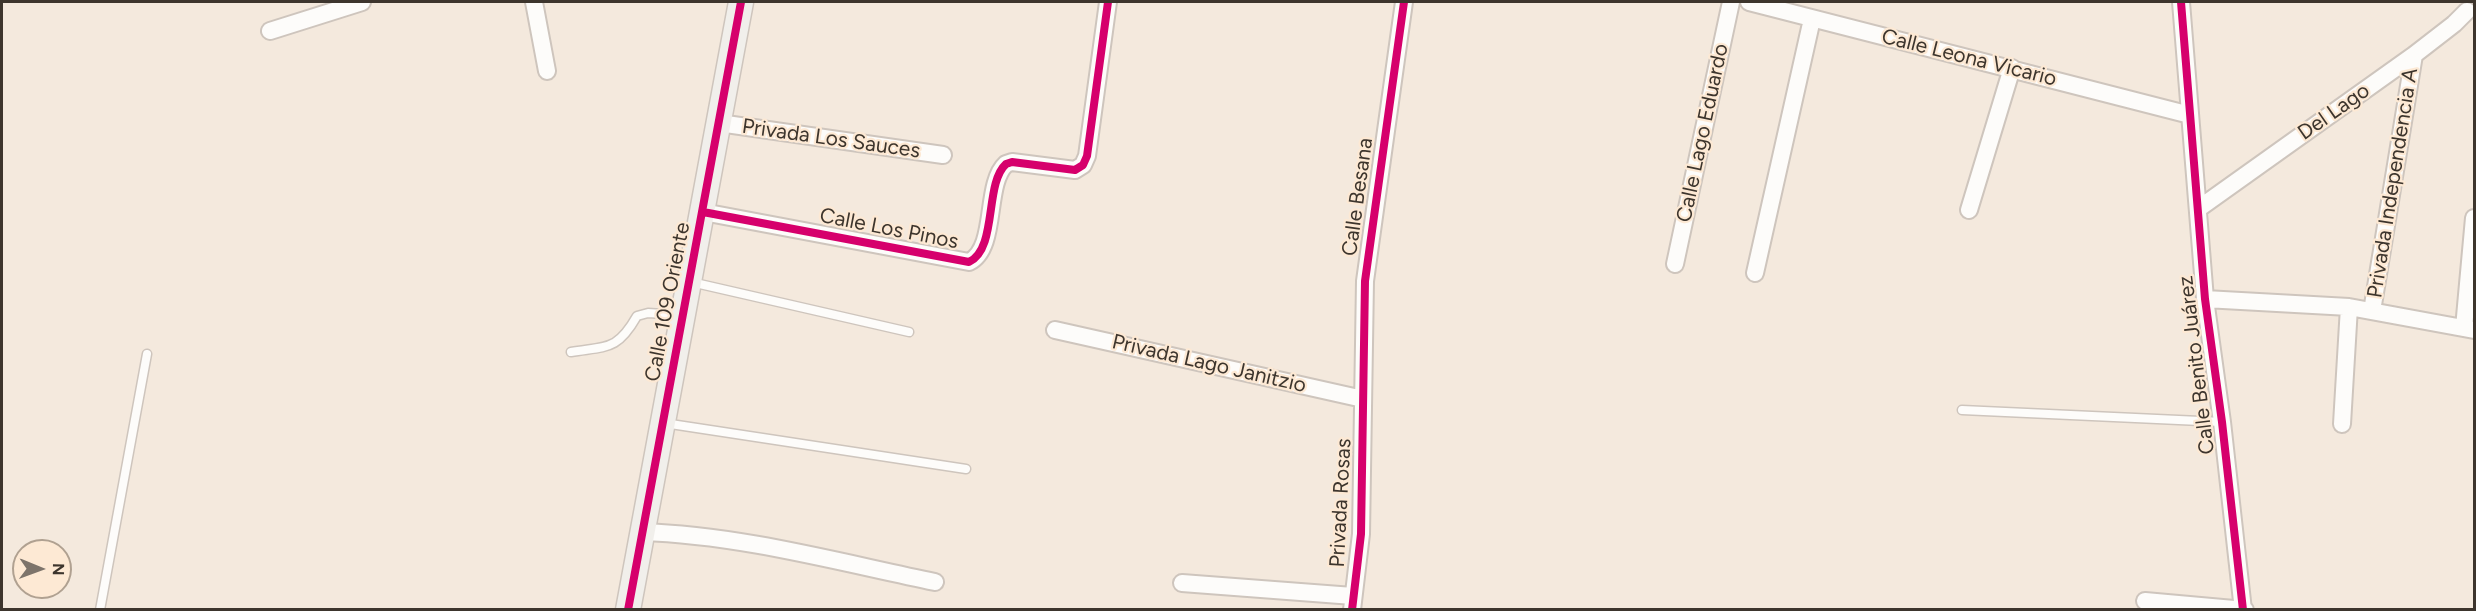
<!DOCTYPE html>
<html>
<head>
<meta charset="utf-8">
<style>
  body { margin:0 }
  #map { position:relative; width:2476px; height:611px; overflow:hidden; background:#f4e9dd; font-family:Figtree,sans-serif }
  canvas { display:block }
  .frame { position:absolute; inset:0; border:3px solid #3d352d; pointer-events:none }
  .north { position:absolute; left:12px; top:539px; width:60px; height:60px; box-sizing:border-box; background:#fde9d4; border:2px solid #b0a191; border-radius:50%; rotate:91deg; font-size:16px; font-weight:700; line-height:24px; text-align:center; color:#3d352d }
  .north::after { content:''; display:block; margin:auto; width:21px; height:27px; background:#7d746b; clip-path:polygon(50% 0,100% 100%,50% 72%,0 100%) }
</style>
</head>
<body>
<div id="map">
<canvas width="2476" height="611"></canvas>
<div class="frame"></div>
<div class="north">N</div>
</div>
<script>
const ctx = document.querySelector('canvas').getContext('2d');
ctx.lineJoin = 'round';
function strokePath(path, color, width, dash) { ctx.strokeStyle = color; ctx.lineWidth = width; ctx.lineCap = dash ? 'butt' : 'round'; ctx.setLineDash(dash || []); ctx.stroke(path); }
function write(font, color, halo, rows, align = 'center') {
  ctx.font = font + ' Figtree,sans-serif'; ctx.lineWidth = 4.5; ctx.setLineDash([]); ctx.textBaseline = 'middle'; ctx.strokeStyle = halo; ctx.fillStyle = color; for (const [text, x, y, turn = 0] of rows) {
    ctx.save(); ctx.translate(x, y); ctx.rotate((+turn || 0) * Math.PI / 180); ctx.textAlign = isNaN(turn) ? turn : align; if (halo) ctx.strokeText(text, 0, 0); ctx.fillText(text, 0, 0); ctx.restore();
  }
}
const lane = new Path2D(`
  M 691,282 L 909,332
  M 571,352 C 607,346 617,351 637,316 L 648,313 L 680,315
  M 1962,410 L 2222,422
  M 664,423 L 966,469
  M 100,610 L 147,354`);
const street = new Path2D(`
  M 534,2 L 547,71
  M 1749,2 L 2190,115
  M 2181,2 L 2205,299 L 2222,422 L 2243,610
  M 270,31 L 362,2
  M 719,123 L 943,155
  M 2198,209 L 2414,55 L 2454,24 L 2467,11
  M 1969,210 L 2012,68
  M 703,212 L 969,262 C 998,248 984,184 1006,164 L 1012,162 L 1075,170 L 1083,165 L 1087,156 L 1108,2
  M 1675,264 L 1731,2
  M 1755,273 L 1812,19
  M 2205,299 L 2349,307 L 2474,330
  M 2372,311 L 2414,55
  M 2464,328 L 2474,218
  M 1055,330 L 1363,399
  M 2342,424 L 2349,307
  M 641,532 C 740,535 838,562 935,582
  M 1182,583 L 1353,596
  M 2145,601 L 2245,610
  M 1352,610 L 1361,534 L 1365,281 L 1404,2`);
const secondary = new Path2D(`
  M 628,610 L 741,2`);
strokePath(lane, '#cec5bd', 11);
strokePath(street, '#cec5bd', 20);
strokePath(secondary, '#cec5bd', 27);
strokePath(lane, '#fdfcfa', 8);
strokePath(street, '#fdfcfa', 16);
strokePath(secondary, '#f1efeb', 24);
strokePath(new Path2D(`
  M 2181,2 L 2205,299 L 2222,422 L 2243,610
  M 703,212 L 969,262 C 998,248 984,184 1006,164 L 1012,162 L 1075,170 L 1083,165 L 1087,156 L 1108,2
  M 628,610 L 741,2
  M 1352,610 L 1361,534 L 1365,281 L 1404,2`), '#d6006c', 8);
write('21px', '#3d352d', '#fde9d4', [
  ["Calle Leona Vicario",1969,58,14],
  ["Del Lago",2334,112,-35],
  ["Calle Lago Eduardo",1703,133,-78],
  ["Privada Los Sauces",831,139,8],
  ["Privada Independencia A",2393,183,-81],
  ["Calle Besana",1358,197,-82],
  ["Calle Los Pinos",889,229,11],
  ["Calle 109 Oriente",668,302,-79],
  ["Privada Lago Janitzio",1209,364,13],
  ["Calle Benito Juárez",2197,365,-97],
  ["Privada Rosas",1341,503,-87]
]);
</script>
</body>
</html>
